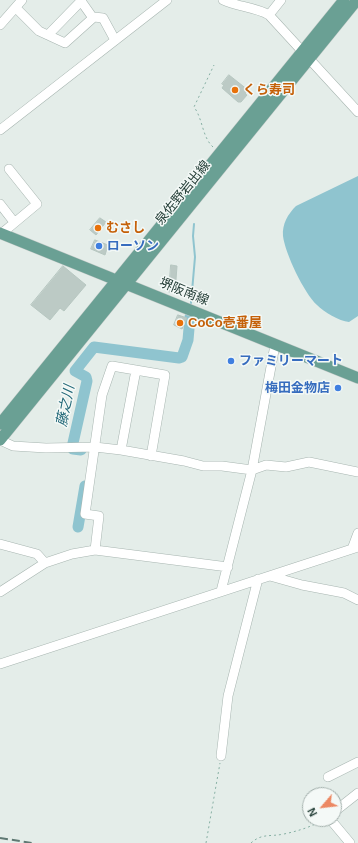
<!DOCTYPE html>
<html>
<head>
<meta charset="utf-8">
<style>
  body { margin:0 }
  #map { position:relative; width:358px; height:843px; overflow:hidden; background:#e4ede9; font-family:Arial,sans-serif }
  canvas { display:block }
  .north { position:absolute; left:302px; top:787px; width:40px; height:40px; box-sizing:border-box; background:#f4f9f7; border:1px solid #a1aeaa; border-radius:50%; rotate:242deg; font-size:11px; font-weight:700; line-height:16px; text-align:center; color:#243e37 }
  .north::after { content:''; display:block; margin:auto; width:14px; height:18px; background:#ec8863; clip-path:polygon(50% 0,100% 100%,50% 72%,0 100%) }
</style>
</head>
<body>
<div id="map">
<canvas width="358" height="843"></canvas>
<div class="north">N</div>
</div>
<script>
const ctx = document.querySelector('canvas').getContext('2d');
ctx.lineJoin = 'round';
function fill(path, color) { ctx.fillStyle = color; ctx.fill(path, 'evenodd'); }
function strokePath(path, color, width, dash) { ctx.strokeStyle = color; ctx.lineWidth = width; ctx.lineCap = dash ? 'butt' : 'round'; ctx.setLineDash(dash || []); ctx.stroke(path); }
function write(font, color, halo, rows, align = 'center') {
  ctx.font = font + ' Arial,"Noto Sans JP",sans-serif'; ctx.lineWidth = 3; ctx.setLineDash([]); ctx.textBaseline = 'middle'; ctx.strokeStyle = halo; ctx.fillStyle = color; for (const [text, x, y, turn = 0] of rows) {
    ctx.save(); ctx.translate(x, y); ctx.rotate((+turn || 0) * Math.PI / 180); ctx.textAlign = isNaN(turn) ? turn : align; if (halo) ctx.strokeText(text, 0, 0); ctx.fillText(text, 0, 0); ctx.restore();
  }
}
fill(new Path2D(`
  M 358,176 L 358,316 L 349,322 C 339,321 324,312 317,305 C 304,293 285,253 283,236 C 282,224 288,214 296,206 Z`), '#8fc4cf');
strokePath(new Path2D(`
  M 191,303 L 195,257 L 193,236 L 194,224`), '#8fc4cf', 2);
strokePath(new Path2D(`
  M 81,450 L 73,449 L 73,443 L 87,381 L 86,377 L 75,371 L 94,347 L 179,358 L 182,357 L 188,340 L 190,317
  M 78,527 L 85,486`), '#8fc4cf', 11);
const building = new Path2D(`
  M 229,75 L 248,90 L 245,94 L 247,95 L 241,102 L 238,102 L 222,88 L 224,85 L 222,84 Z
  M 100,218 L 106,222 L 96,235 L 90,230 Z
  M 95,240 L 108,245 L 105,255 L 91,249 Z
  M 171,265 L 177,266 L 175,293 L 169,292 Z
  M 63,266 L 86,285 L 64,311 L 60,308 L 50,320 L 31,305 Z
  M 178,315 L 187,318 L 182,329 L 174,325 Z`);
fill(building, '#bccac5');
strokePath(building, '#b6c6c0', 1);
const minor = new Path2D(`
  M 223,0 C 238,7 255,7 269,15 L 358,112
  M 16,8 L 39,31 L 65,43 L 94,17 L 103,18 L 115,40
  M 269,15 L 281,0
  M 0,25 L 22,0
  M 48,35 L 81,1 L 93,18
  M 0,130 L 167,0
  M 0,204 L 14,222
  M 1,234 L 37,204 L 9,169
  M 0,440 L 13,446 L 46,448 L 95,447 L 121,450 L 184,461 L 203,466 L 222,466 L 252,470 L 266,465 L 286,467 L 309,462 L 358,472
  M 121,450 L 136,370
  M 0,544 L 37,554 L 45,563
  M 352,549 L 358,533
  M 95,550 L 99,516 L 85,514 L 102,395 L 112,366 L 165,375 L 151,456
  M 270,576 L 302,585 L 344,593 L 358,600
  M 221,591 L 252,470 L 275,345
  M 0,592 L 45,563 L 72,554 L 95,550 L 228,567
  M 0,664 L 358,547
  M 221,756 L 228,696 L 258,579
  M 328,777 L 358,762
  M 334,812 L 358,793
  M 330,819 L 350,843`);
const major = new Path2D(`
  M 0,233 L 358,378
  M 0,424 L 344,0
  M 0,440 L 357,0`);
strokePath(minor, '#a7b5b0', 10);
strokePath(major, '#c2c9c7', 12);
strokePath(new Path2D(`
  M 213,147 C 202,137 203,119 194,107 L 214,65
  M 206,843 L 220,763
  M 251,843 C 262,833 270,837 284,834 C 298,831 311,827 323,820`), '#86afa3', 1, [2, 3]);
strokePath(minor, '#fff', 9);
strokePath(major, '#6aa094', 11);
strokePath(new Path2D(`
  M 0,838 L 32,843`), '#5f7973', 2, [8, 4]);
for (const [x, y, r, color] of [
  [235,90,4,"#e8710a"],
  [98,228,4,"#e8710a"],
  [99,246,4,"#3f7fe0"],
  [180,323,4,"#e8710a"],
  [231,361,4,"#3f7fe0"],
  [338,388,4,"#3f7fe0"]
]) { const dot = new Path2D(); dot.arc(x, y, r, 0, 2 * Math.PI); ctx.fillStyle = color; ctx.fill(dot); strokePath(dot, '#f4f9f7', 1.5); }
write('bold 13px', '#c56008', '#f4f9f7', [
  ["くら寿司",243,90],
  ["むさし",106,228],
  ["CoCo壱番屋",188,323]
], 'left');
write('13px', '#243e37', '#f4f9f7', [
  ["泉佐野岩出線",183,193,-51],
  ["堺阪南線",184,292,22]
]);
write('bold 13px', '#366cbe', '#f4f9f7', [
  ["ローソン",107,246],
  ["ファミリーマート",239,361],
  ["梅田金物店",330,388,"right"]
], 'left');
write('italic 14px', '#206777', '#f4f9f7', [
  ["藤之川",66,406,-79]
]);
</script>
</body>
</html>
